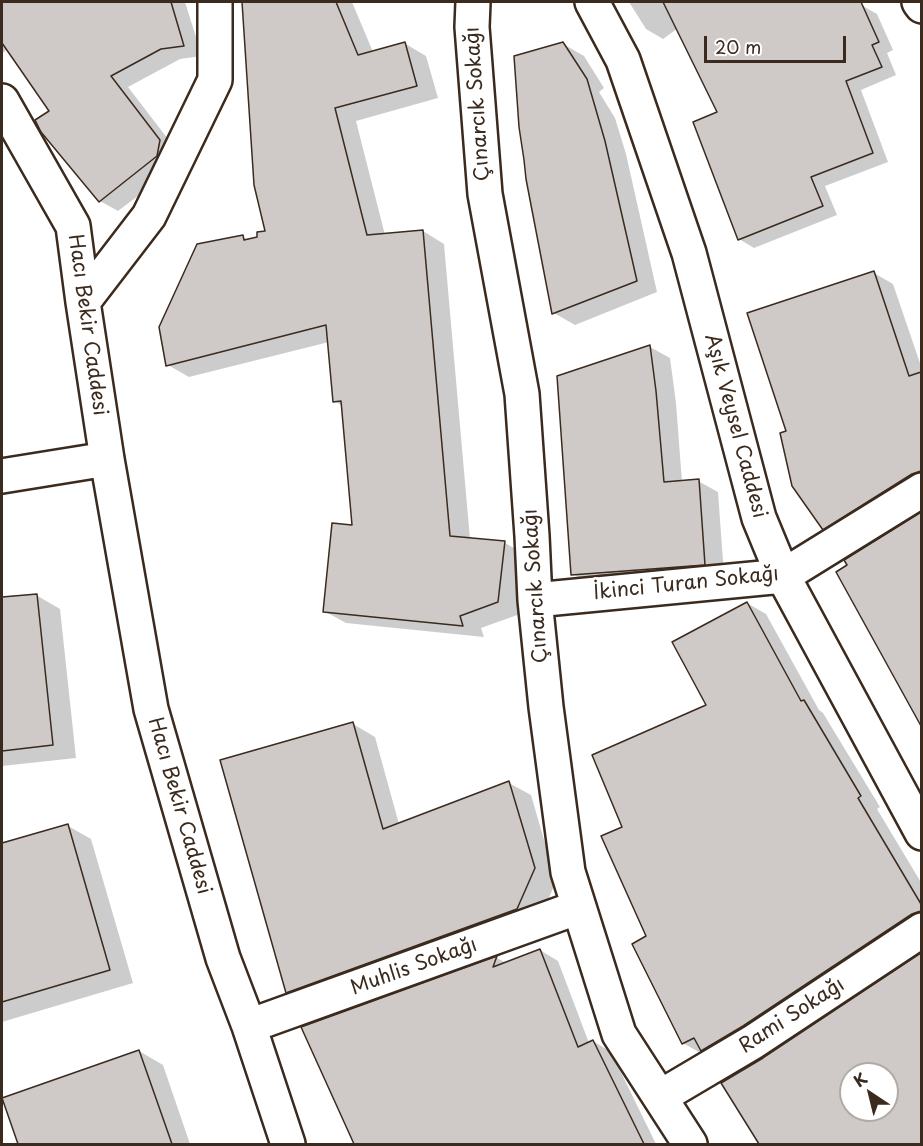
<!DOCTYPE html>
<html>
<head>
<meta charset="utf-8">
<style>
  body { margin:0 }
  #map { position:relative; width:923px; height:1146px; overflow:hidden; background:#fff; font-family:"Playpen Sans",sans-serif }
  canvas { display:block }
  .frame { position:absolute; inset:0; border:3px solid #3b2a1e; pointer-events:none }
  .north { position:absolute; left:839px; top:1062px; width:60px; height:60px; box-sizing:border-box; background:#fff; border:2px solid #b1aaa5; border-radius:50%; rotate:325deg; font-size:16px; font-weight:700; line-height:24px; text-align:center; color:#3b2a1e }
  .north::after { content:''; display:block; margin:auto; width:21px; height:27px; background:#3b2a1e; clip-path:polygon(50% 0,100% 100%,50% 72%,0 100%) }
  .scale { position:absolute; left:704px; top:36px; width:142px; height:27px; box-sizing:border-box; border:3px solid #3b2a1e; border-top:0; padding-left:8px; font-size:18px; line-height:21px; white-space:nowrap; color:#3b2a1e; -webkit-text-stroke:4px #fff; paint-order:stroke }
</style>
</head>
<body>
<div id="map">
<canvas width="923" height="1146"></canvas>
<div class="frame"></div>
<div class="north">K</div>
<div class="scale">20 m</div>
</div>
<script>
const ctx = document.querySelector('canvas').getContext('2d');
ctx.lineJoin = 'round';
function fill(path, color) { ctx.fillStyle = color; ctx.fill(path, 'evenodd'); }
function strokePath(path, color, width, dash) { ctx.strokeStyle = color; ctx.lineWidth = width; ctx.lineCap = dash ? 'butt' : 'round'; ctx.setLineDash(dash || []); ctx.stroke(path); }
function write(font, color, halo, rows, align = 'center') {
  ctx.font = font + ' "Playpen Sans",sans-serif'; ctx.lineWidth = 5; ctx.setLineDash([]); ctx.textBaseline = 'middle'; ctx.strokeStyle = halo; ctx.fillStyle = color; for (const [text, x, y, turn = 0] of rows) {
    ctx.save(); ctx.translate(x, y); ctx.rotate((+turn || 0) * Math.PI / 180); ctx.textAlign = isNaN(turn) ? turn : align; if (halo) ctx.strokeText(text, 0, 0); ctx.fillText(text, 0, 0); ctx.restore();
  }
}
fill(new Path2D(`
  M 2,2 L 185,2 L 202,56 L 180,59 L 128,87 L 178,152 L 175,168 L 118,211 L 100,201 L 51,111 L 12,54 L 6,50 L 2,54 Z
  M 243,2 L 352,2 L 373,52 L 404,43 L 426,56 L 438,98 L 356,121 L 385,235 L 423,231 L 444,244 L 470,539 L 505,543 L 526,555 L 520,614 L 481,628 L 484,637 L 346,623 L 324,611 L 353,527 L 343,406 L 334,401 L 329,342 L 189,377 L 168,365 L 242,237 L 249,240 L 259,239 L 267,232 L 255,185 Z
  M 629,2 L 714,2 L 663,39 L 646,29 Z
  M 804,2 L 853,2 L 856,7 L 861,5 L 877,14 L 893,50 L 887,53 L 896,75 L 861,90 L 888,162 L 825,186 L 837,215 L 754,248 L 739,239 L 719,113 L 692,57 Z
  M 563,44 L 584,56 L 604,88 L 599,92 L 615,118 L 626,154 L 657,292 L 575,325 L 554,313 Z
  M 874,273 L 893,284 L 922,369 L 922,491 L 843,540 L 824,528 L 788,432 Z
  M 650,347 L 670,358 L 676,403 L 682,482 L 698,481 L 718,492 L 724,575 L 593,586 L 573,574 Z
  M 922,514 L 922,699 L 902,688 L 850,566 L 846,561 Z
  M 36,595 L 60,609 L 76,758 L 2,766 L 2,599 Z
  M 747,603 L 766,614 L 819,710 L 823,713 L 880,807 L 877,809 L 922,884 L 922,919 L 702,1054 L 683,1043 L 648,937 L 623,827 L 709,706 Z
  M 353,724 L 375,737 L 399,824 L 509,783 L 531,795 L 556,881 L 539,922 L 309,1005 L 287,992 Z
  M 68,826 L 91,839 L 133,983 L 2,1022 L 2,845 Z
  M 540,950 L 558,961 L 589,1043 L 593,1041 L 611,1052 L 656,1144 L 355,1144 L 303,1028 L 497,958 L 506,963 Z
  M 920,955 L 922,956 L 922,1144 L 760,1144 L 723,1083 L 764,1059 ZM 851,1074 L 887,1074 L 887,1110 L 851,1110 Z
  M 139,1051 L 163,1065 L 190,1144 L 20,1144 L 4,1099 Z`), '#0003');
const building = new Path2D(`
  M 2,2 L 171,2 L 184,46 L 161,49 L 111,76 L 160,140 L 157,156 L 99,202 L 41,132 L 35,120 L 49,111 L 2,43 Z
  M 242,2 L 336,2 L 358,55 L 405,42 L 417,86 L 335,108 L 367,235 L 423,230 L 450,536 L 505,541 L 498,602 L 460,616 L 463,626 L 323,612 L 332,523 L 352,525 L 341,401 L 333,402 L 326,325 L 166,366 L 159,327 L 197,244 L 243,235 L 244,240 L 257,237 L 257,232 L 265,231 L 254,185 Z
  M 663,2 L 861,2 L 879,42 L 872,45 L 882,67 L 846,81 L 873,153 L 811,177 L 823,206 L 738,240 L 693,122 L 717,112 Z
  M 563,42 L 587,79 L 605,141 L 637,281 L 552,314 L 526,179 L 524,160 L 519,127 L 514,56 Z
  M 874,271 L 909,376 L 921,372 L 921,471 L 912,474 L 823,530 L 792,486 L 780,433 L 786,431 L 747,313 Z
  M 650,345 L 656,391 L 664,482 L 699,479 L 705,565 L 571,575 L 557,376 Z
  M 921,512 L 921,726 L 836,572 L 847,565 L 844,560 Z
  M 37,594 L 53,745 L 2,751 L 2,597 Z
  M 747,602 L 801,701 L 804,700 L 861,796 L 858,798 L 921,904 L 921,911 L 912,914 L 743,1026 L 701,1051 L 694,1038 L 682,1044 L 632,944 L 646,936 L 601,836 L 622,827 L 592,755 L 706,705 L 672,642 Z
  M 353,722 L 383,829 L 509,781 L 535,868 L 517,909 L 286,993 L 220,760 Z
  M 68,824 L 110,970 L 2,1002 L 2,843 Z
  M 540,949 L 578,1047 L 593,1040 L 644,1144 L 354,1144 L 301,1027 L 497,956 L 493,967 Z
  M 921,953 L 921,1144 L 759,1144 L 721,1083 L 763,1058 ZM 851,1074 L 887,1074 L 887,1110 L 851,1110 Z
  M 139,1050 L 172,1144 L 18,1144 L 2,1098 Z`);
fill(building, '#cfcac7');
strokePath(building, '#3b2a1e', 1.5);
const minor = new Path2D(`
  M 473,2 L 472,27 L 485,194 L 522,394 L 532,536 L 535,600 L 546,707 L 568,872 L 619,1034 L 690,1144
  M 592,2 L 623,60 L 689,253 L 759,518 L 783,576 L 922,833
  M 919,2 L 922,6
  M 2,101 L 73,226 L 83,302 L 107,459 L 151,709 L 223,958 L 249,1026 L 288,1144
  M 83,302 L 149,216 L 215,80 L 215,2
  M 2,476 L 107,459
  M 535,600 L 783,576 L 922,490
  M 249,1026 L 579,907
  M 660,1097 L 753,1042 L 922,930`);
strokePath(minor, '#3b2a1e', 38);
strokePath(minor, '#fff', 33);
write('20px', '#3b2a1e', '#fff', [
  ["Çınarcık Sokağı",478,104,-94],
  ["Hacı Bekir Caddesi",87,325,82],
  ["Aşık Veysel Caddesi",735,426,75],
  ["İkinci Turan Sokağı",686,584,-6],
  ["Çınarcık Sokağı",536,586,-94],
  ["Hacı Bekir Caddesi",179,806,74],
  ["Muhlis Sokağı",414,967,-20],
  ["Rami Sokağı",792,1016,-33]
]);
</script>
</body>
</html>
